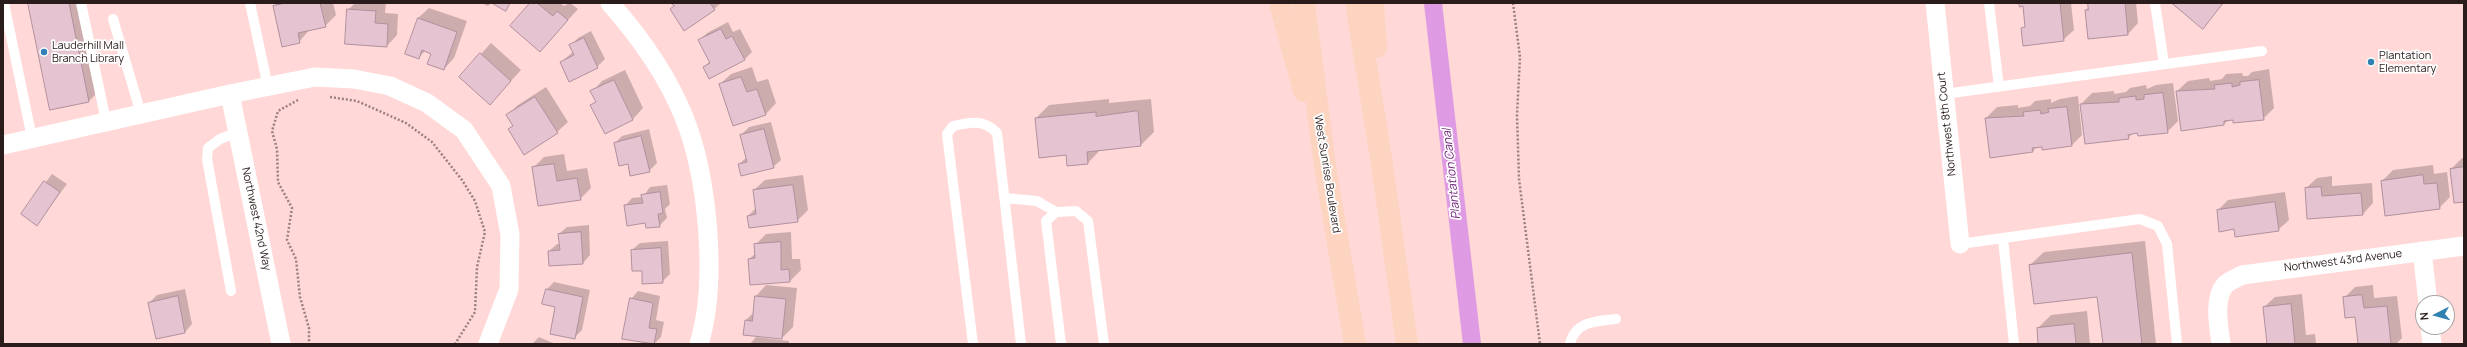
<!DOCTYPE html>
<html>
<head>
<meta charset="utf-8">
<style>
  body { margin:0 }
  #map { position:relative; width:2467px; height:347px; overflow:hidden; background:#ffd8d7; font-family:Manrope,sans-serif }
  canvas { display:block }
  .frame { position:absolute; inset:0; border:4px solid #291c1b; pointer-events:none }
  .north { position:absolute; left:2415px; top:295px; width:40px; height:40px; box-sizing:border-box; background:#fff; border:1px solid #a9a4a4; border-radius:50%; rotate:264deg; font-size:11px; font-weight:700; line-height:16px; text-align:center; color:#291c1b }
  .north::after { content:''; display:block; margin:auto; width:14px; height:18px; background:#3180b2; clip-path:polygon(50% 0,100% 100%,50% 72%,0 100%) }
</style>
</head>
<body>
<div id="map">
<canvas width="2467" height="347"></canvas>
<div class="frame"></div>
<div class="north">N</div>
</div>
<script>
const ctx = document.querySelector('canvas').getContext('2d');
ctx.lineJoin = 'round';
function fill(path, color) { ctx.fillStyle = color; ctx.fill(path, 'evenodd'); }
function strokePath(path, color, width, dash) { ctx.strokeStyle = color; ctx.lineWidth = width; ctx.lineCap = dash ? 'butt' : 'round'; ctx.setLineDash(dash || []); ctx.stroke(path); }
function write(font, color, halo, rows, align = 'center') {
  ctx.font = font + ' Manrope,sans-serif'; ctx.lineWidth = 3.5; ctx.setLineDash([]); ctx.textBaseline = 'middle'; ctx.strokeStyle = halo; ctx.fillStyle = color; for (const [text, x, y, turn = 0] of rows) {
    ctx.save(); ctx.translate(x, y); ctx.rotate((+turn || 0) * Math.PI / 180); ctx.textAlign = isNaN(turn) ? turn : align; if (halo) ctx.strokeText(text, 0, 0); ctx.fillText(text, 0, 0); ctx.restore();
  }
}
fill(new Path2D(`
  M 29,3 L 85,3 L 102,88 L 89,101 L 51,109 Z
  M 277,3 L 333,3 L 336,15 L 325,26 L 310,29 L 299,42 L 274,6 Z
  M 355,3 L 386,3 L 385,13 L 398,14 L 397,35 L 387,46 L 348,10 Z
  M 482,3 L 491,3 L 488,6 Z
  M 531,3 L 560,3 L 564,6 L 570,3 L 578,9 L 540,51 Z
  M 673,3 L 721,3 L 714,9 L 675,6 Z
  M 2020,3 L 2071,3 L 2074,30 L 2063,40 L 2023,28 L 2026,25 L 2024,5 Z
  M 2089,3 L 2136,3 L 2138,23 L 2128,34 L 2086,10 L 2089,7 Z
  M 2224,3 L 2202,27 L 2172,4 L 2173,3 Z
  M 429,8 L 467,21 L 454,58 L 444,69 L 432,53 L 425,51 L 418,58 L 418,18 Z
  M 728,22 L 733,32 L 740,29 L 752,52 L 744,60 L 704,67 L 710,61 L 700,40 L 707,33 Z
  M 591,31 L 605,59 L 597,67 L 561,62 L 573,52 L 570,46 L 578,38 Z
  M 491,43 L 521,70 L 501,92 L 481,54 Z
  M 752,67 L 757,82 L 768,79 L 776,103 L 766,114 L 733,124 L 720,84 L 731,74 Z
  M 2269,69 L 2274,108 L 2263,119 L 2229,120 L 2224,124 L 2177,91 L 2188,81 L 2209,78 L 2210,81 L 2222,79 L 2226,74 L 2242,73 L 2243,76 L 2248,76 L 2252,72 Z
  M 625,70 L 643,108 L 633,119 L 605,133 L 592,105 L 596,101 L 592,92 L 602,81 Z
  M 2173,83 L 2178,121 L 2167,132 L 2133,133 L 2128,138 L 2081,104 L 2092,93 L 2114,91 L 2114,94 L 2126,92 L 2130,88 L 2146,85 L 2147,89 L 2156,85 Z
  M 546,87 L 568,122 L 557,132 L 509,129 L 513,125 L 507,115 L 518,105 Z
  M 2078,96 L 2082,135 L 2072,145 L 2037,147 L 2032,152 L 1986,118 L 1997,107 L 2018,105 L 2018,108 L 2030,106 L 2035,101 L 2051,99 L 2051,103 L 2060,99 Z
  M 1109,99 L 1109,103 L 1151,99 L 1154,132 L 1141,145 L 1101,149 L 1088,163 L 1067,154 L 1036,118 L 1049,105 Z
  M 771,122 L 781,160 L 773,167 L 739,164 L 747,157 L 741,135 L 749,127 Z
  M 649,129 L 657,163 L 649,171 L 629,163 L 615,143 L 622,136 Z
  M 564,154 L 567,171 L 587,168 L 591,188 L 580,199 L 533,168 L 544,157 Z
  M 2462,158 L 2464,158 L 2464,201 L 2451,169 Z
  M 2433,165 L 2434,174 L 2447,172 L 2450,197 L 2439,208 L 2382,181 L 2393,170 Z
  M 52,174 L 67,184 L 37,224 L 22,214 Z
  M 803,175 L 808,210 L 797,221 L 748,216 L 756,208 L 754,190 L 765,180 Z
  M 2332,176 L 2332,186 L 2372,183 L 2373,203 L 2363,214 L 2308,218 L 2306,188 L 2317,178 Z
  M 667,185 L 670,204 L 665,209 L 667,218 L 659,226 L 625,206 L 632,198 L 643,197 L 650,187 Z
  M 2285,192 L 2289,220 L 2278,230 L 2235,228 L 2218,210 L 2228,200 Z
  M 589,225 L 590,255 L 583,263 L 549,251 L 557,244 L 560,244 L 559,234 L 567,227 Z
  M 791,232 L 792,259 L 800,259 L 801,270 L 790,281 L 749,259 L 756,253 L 755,245 L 766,234 Z
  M 668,241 L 670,274 L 662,282 L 642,270 L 632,250 L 640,243 Z
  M 2145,241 L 2156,344 L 2104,344 L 2098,296 L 2030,265 L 2044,252 Z
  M 554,282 L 590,290 L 582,330 L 574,338 L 546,290 Z
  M 766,285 L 797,288 L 793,327 L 782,338 L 746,320 L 754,312 L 756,296 Z
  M 2373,285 L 2374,298 L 2397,296 L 2402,338 L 2396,344 L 2359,344 L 2356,316 L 2344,298 L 2355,287 Z
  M 185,289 L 192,324 L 185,332 L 157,338 L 149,303 L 157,295 Z
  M 638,291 L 660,296 L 656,320 L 664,322 L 661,337 L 654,344 L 623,338 L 631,299 Z
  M 2302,294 L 2306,335 L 2315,334 L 2316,344 L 2268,344 L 2264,307 L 2275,297 Z
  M 2087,311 L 2090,344 L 2039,344 L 2038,328 L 2051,315 Z
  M 539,337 L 555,344 L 532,344 Z
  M 756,337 L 789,341 L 789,344 L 750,344 Z`), '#0003');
strokePath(new Path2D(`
  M 1433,3 L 1472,344`), '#de9be4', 18);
const building = new Path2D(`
  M 28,3 L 69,3 L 89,102 L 50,110 Z
  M 286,3 L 320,3 L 326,27 L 298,33 L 300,43 L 282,47 L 273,6 Z
  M 492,3 L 510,3 L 506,11 Z
  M 530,3 L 537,3 L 553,16 L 557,11 L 568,20 L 540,52 L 510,26 Z
  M 671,3 L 710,3 L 715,10 L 684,31 L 670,9 L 674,6 Z
  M 2019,3 L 2060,3 L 2064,41 L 2023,46 L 2021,28 L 2025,27 L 2023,6 L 2020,7 Z
  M 2088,3 L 2125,3 L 2128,35 L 2088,39 L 2085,10 L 2088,10 Z
  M 2172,3 L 2223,3 L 2203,29 Z
  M 347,9 L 376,11 L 375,23 L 388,24 L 387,47 L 345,44 Z
  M 418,18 L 457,32 L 444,70 L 427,64 L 431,54 L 422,50 L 419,59 L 405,54 Z
  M 721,29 L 726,39 L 732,36 L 745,60 L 709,79 L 703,67 L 710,63 L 698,40 Z
  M 584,38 L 598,68 L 569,82 L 560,62 L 574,55 L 569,45 Z
  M 480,53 L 511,81 L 490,105 L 459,77 Z
  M 741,77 L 747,92 L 757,89 L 766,115 L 733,126 L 719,84 Z
  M 614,80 L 633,120 L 605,134 L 590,105 L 596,102 L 590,91 Z
  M 2259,80 L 2264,120 L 2233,123 L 2233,120 L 2224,121 L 2224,125 L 2181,131 L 2176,91 L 2215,89 L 2214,85 L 2232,83 L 2232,87 L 2240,85 L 2240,82 Z
  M 2163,93 L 2168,133 L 2138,136 L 2137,133 L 2128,135 L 2129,139 L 2085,144 L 2080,104 L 2119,102 L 2119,98 L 2136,96 L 2136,100 L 2144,99 L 2144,95 Z
  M 535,97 L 558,133 L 524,155 L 508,129 L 513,126 L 506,115 Z
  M 2067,107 L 2072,146 L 2042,150 L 2042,147 L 2032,148 L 2033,152 L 1990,158 L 1985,118 L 2024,116 L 2023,112 L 2040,110 L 2041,114 L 2049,112 L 2048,109 Z
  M 1138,111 L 1141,146 L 1087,152 L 1088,164 L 1067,166 L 1066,155 L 1039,158 L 1035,118 L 1096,112 L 1096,116 Z
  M 764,129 L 774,168 L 741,176 L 738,164 L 747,162 L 740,135 Z
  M 641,136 L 650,172 L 630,176 L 628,164 L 619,166 L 614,143 Z
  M 554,164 L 557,181 L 577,178 L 581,200 L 538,206 L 532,167 Z
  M 2464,167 L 2464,202 L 2454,203 L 2450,169 Z
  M 2423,175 L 2424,184 L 2437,183 L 2440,209 L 2385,216 L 2381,181 Z
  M 44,181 L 60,192 L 37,226 L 21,214 Z
  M 793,185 L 798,222 L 749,228 L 747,216 L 756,214 L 753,190 Z
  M 2321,187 L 2322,196 L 2361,193 L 2363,215 L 2307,219 L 2305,188 Z
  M 660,192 L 663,213 L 658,214 L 660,227 L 646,228 L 645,223 L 627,226 L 624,205 L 643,203 L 641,195 Z
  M 2275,202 L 2279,231 L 2235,237 L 2234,229 L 2219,232 L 2217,210 Z
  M 581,232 L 583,264 L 549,266 L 548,251 L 560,250 L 558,234 Z
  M 781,242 L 781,270 L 789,269 L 790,282 L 750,285 L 748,259 L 755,258 L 754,244 Z
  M 661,248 L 663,283 L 642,284 L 642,271 L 632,271 L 631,250 Z
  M 2132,253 L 2142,344 L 2103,344 L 2097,297 L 2034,304 L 2029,265 Z
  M 546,289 L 583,297 L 575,339 L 550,334 L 555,307 L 542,304 Z
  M 2362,295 L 2364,308 L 2387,306 L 2391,344 L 2358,344 L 2355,317 L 2345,318 L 2343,297 Z
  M 178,296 L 185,333 L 156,339 L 148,303 Z
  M 755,296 L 786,299 L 782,339 L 743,335 L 745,320 L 752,321 Z
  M 630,298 L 653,303 L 649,328 L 657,329 L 654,344 L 622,339 Z
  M 2291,304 L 2295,344 L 2267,344 L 2263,307 Z
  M 2074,324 L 2076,344 L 2038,344 L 2037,328 Z`);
fill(building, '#e5c3d1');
strokePath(building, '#b1909e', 1);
strokePath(new Path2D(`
  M 1513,3 L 1520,57 L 1517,115 L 1519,179 L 1540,344
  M 330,97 L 357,101 L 406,123 L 432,142 L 462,180 L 475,201 L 485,232 L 477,267 L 475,312 L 455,344
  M 298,100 L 278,111 L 272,131 L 277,149 L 278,182 L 292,208 L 287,240 L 296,259 L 300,297 L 309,328 L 309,344`), '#9a807f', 2.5, [2, 2]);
strokePath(new Path2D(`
  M 4,3 L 32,138
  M 81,3 L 106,121
  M 250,3 L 268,87
  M 1989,3 L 1999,87
  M 2155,3 L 2164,64
  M 113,19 L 141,114
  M 1944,94 L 2262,51
  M 1005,198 L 1037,201 L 1056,212
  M 2003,239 L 2014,344
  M 1960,244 L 2140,219 L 2158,226 L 2167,244 L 2177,344
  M 231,291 L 207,159 L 208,148 L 220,139 L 238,132
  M 973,344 L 947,134 L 953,126 C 970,122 984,119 997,133 L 1021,344
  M 1061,344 L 1046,221 L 1056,212 L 1076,211 L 1088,221 L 1104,344
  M 1570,344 C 1575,321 1597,321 1616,319`), '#fff', 10);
strokePath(new Path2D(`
  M 610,3 C 640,37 667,75 684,117 C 708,177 718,282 699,344
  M 1935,3 L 1960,244
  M 3,145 L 230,94
  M 2422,251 L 2428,303
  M 2430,327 L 2432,344
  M 281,344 L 230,94 L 315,77 L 354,79 L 390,86 L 427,103 L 464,130 L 501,186 L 510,235 L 509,289 L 488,344
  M 2221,344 C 2219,328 2213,299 2225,285 C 2229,281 2237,278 2242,275 L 2464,246`), '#fff', 19);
strokePath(new Path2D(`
  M 1280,3 L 1304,91
  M 1304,3 L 1325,166 L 1355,344
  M 1356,3 L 1382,164 L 1407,344
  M 1373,3 L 1376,47`), '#fdd4bf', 22);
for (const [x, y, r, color] of [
  [44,52,4,"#3180b2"],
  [2371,62,4,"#3180b2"]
]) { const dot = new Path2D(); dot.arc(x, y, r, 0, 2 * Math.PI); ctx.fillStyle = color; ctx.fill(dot); strokePath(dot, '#fff', 1.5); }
write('11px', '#291c1b', '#fff', [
  ["Lauderhill Mall",52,46],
  ["Branch Library",52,59],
  ["Plantation",2379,56],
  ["Elementary",2379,69]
], 'left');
write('11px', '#291c1b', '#fff', [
  ["Northwest 8th Court",1947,124,-96],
  ["West Sunrise Boulevard",1327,174,81],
  ["Northwest 42nd Way",256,219,78],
  ["Northwest 43rd Avenue",2343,261,-7]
]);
write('italic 12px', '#6b1c74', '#fff', [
  ["Plantation Canal",1452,174,-96]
]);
</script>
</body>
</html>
